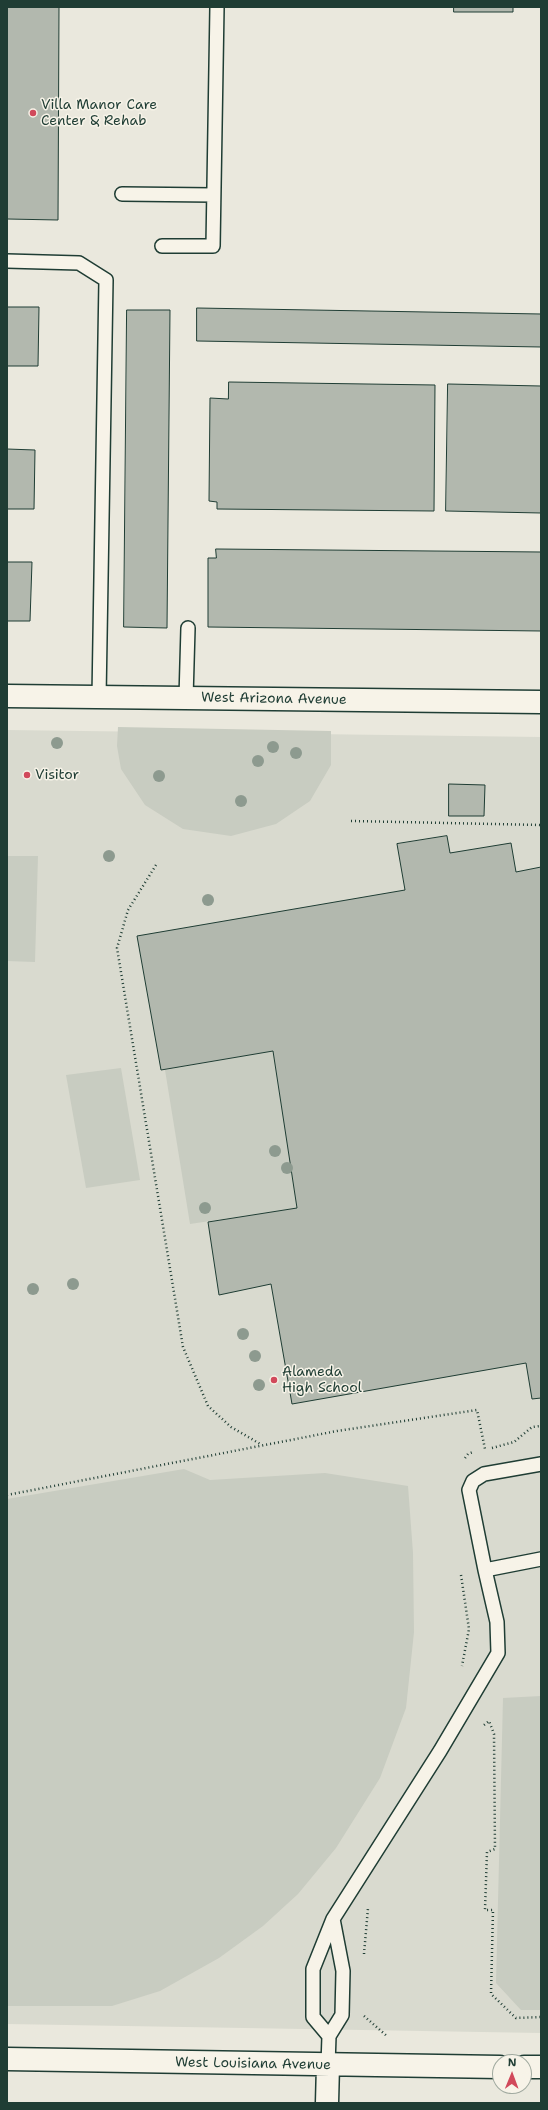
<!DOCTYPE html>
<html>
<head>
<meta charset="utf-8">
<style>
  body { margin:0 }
  #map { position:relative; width:548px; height:2110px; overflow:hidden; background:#eae8dd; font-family:"Shantell Sans",sans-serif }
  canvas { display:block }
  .frame { position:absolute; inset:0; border:8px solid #1f3d34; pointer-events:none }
  .north { position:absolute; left:492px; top:2054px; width:40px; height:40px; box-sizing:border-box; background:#f7f3e8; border:1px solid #a1aaa0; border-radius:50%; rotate:1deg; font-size:11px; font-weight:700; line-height:16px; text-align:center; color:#1f3d34 }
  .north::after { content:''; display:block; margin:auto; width:14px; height:18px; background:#d1495b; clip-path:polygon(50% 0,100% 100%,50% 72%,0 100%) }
</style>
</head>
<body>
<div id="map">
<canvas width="548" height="2110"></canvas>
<div class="frame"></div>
<div class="north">N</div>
</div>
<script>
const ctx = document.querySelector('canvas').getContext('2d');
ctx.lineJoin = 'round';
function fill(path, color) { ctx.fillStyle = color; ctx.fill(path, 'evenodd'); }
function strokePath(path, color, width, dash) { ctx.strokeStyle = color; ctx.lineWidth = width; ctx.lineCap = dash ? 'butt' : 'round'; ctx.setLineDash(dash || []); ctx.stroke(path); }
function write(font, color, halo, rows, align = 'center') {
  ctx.font = font + ' "Shantell Sans",sans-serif'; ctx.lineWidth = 3; ctx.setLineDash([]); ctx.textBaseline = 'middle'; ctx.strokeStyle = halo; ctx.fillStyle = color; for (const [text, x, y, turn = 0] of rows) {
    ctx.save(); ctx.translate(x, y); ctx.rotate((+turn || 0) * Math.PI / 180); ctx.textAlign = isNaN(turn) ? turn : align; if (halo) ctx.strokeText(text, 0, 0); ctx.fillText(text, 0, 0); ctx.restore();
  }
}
fill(new Path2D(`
  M 7,730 L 541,737 L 541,2033 L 7,2024 Z`), '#d9dacf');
fill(new Path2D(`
  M 118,727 L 331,731 L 331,765 L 310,801 L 276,824 L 231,836 L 183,829 L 145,805 L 121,769 L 117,746 Z
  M 7,856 L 38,856 L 35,962 L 7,961 Z
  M 273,1051 L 297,1208 L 190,1224 L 165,1070 Z
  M 121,1068 L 140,1180 L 86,1188 L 66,1075 Z
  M 184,1469 L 210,1480 L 325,1473 L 408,1486 L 413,1553 L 414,1632 L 406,1708 L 380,1778 L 336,1848 L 298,1894 L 263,1926 L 219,1958 L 160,1991 L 112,2006 L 7,2006 L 7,1499 Z
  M 541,1696 L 541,2010 L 521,2010 L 496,1983 L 503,1698 Z`), '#c8ccc1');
const building = new Path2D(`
  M 7,7 L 59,7 L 58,220 L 7,219 Z
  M 454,7 L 513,7 L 513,12 L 454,12 Z
  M 7,307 L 39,307 L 38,366 L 7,366 Z
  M 197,308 L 541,314 L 541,347 L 197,341 Z
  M 127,310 L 170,310 L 167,628 L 124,627 Z
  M 229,382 L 435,385 L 434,511 L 217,509 L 217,502 L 209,501 L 210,398 L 228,399 Z
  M 448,384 L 541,386 L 541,513 L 446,511 Z
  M 7,449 L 35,450 L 34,509 L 7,509 Z
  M 216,549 L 541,552 L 541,631 L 208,627 L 208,558 L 216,558 Z
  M 7,562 L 32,562 L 30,621 L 7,621 Z
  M 449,784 L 485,785 L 484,816 L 449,816 Z
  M 447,836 L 450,853 L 511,843 L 516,872 L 541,867 L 541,1398 L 532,1399 L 526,1363 L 292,1404 L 271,1284 L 219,1295 L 208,1222 L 297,1208 L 273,1051 L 161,1070 L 137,936 L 405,890 L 397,844 Z`);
fill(building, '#b2b8ae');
strokePath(building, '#1f3d34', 1);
const lane = new Path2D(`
  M 122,194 L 213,195
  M 162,246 L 213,246 L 217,7
  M 7,261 L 79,263 L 106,280 L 99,697
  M 186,698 L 188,628
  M 485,1570 L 541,1559
  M 329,2036 L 313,2017 L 313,1969 L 333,1919 L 440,1751 L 498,1653 L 497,1622 L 485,1570 L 469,1490 L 473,1481 L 484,1474 L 541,1464
  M 328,2065 L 329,2036 L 342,2015 L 343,1971 L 333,1919`);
const street = new Path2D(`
  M 7,696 L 541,702
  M 7,2059 L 500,2067
  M 524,2067 L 541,2067
  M 327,2103 L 328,2065`);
strokePath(lane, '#1f3d34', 16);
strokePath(street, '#1f3d34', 25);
strokePath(new Path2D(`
  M 351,821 L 541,825
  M 156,865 L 128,910 L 117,948 L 183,1347 L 208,1406 L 231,1427 L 262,1445
  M 492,1448 L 514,1442 L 532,1427 L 541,1426
  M 465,1458 L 468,1454 L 473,1452
  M 7,1495 L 337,1431 L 477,1410 L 485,1449
  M 461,1575 L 469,1629 L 462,1666
  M 484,1725 L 489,1721 L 494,1734 L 495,1849 L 487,1852 L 485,1910 L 493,1910 L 491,1994 L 516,2018 L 541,2017
  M 364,1954 L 368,1908
  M 364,2016 L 388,2037`), '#1f3d34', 2.5, [1, 3]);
strokePath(lane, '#f7f3e8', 13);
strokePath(street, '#f7f3e8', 22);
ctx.fillStyle = '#8d9a8f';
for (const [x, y] of [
  [57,743],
  [273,747],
  [296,753],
  [258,761],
  [159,776],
  [241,801],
  [109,856],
  [208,900],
  [275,1151],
  [287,1168],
  [205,1208],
  [73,1284],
  [33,1289],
  [243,1334],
  [255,1356],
  [259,1385]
]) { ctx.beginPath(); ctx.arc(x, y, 6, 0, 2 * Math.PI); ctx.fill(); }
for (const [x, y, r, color] of [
  [33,113,4,"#d1495b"],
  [27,775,4,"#d1495b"],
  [274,1380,4,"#d1495b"]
]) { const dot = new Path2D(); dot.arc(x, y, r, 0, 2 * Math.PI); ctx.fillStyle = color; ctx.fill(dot); strokePath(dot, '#f7f3e8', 1.5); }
write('14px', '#1f3d34', '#f7f3e8', [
  ["Villa Manor Care",41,105],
  ["Center & Rehab",41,121],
  ["Visitor",35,775],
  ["Alameda",282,1372],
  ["High School",282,1388]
], 'left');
write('14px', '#1f3d34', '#f7f3e8', [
  ["West Arizona Avenue",274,699,1],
  ["West Louisiana Avenue",253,2064,1]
]);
</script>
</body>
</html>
